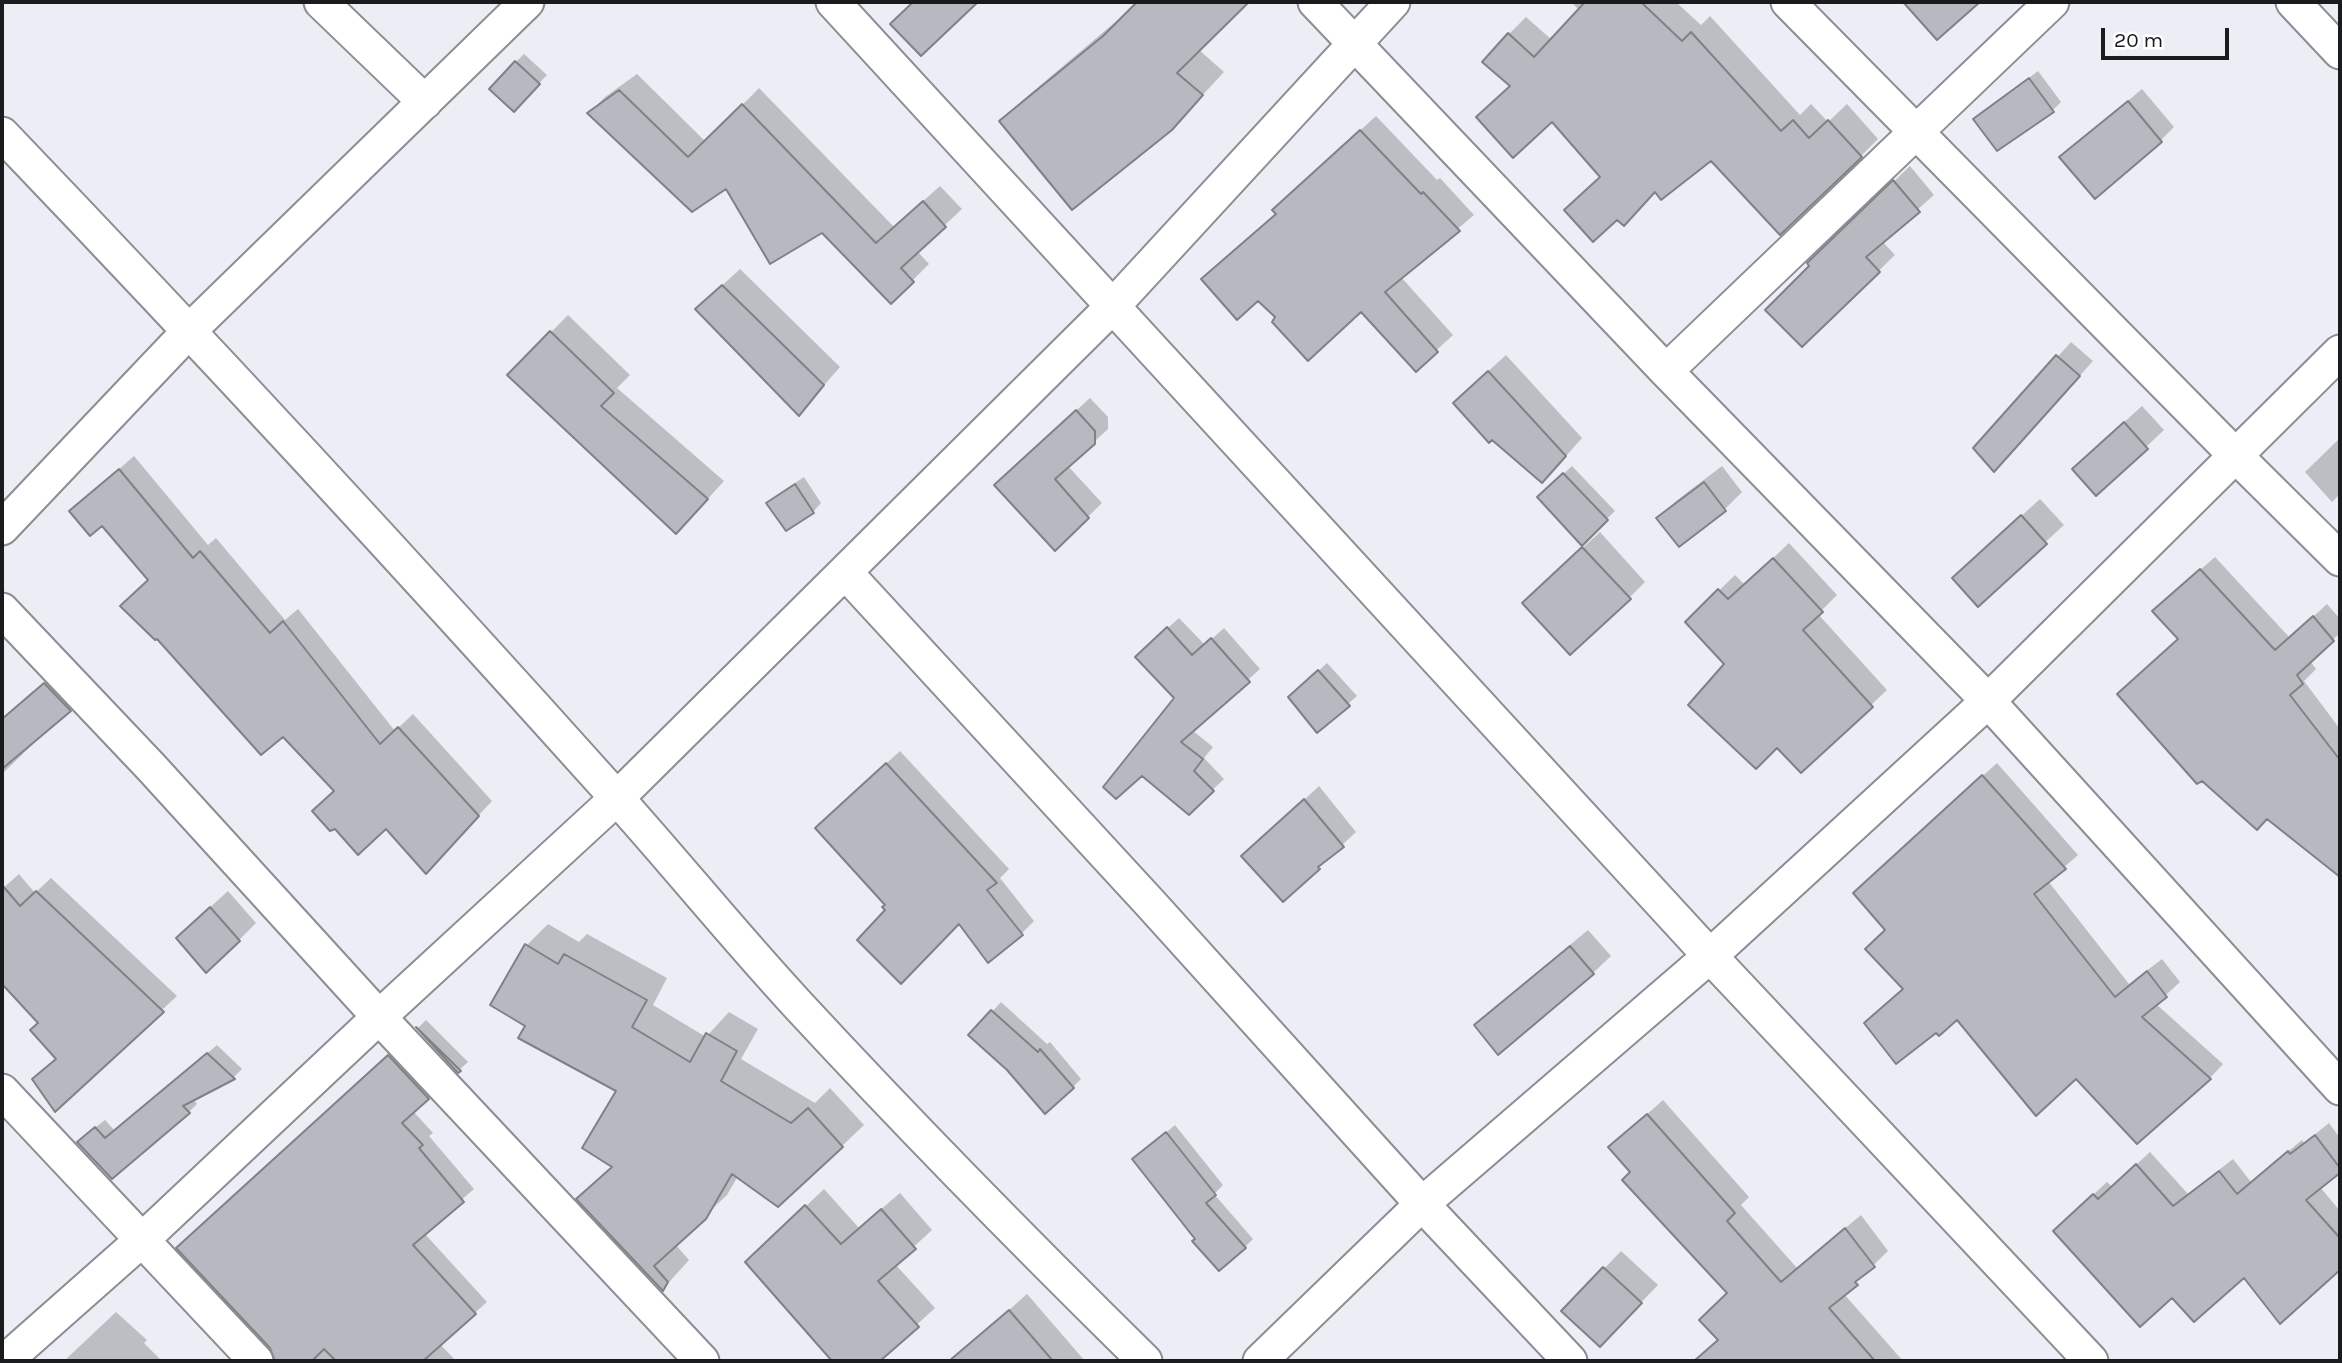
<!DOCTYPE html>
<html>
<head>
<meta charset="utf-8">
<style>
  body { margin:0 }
  #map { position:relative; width:2342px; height:1363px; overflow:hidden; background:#eceef5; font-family:Karla,sans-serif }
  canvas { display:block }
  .frame { position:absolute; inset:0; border:4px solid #1a1b1d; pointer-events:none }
  .scale { position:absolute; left:2101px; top:28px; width:128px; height:32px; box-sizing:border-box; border:4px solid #1a1b1d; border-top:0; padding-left:9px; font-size:21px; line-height:24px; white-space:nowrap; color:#1a1b1d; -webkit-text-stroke:5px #fff; paint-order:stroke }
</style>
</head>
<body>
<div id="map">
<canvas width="2342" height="1363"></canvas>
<div class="frame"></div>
<div class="scale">20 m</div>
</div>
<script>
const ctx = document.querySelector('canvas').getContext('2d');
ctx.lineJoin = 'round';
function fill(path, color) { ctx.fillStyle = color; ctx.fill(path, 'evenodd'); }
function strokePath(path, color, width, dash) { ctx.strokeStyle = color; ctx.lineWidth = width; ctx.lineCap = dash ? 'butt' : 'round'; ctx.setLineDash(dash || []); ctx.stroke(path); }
fill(new Path2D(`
  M 1139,2 L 1246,2 L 1198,49 L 1224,72 L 1171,129 L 1002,121 L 1024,99 Z
  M 1571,2 L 1676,2 L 1701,25 L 1710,16 L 1800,115 L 1811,104 L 1828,122 L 1847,104 L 1878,139 L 1861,156 L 1711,159 L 1655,190 L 1617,218 L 1602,176 L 1552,119 L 1512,85 L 1509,34 L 1526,17 L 1552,40 L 1579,10 Z
  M 524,54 L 547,75 L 522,101 L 516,62 Z
  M 2038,71 L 2061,102 L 2053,110 L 1998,149 L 1975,119 Z
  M 637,74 L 706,142 L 759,88 L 894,227 L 940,186 L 962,209 L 917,251 L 929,264 L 891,302 L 823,231 L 726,186 L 589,113 L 605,97 Z
  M 2142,89 L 2174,127 L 2161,140 L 2061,157 Z
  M 1376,116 L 1437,180 L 1440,178 L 1474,215 L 1401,277 L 1453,335 L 1416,369 L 1361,309 L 1277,317 L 1277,213 L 1290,195 Z
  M 1910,166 L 1934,195 L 1882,241 L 1895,255 L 1802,345 L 1812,266 L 1825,248 Z
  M 740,269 L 840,367 L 799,414 L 715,292 Z
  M 568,315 L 630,375 L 617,388 L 724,481 L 693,515 L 509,375 Z
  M 2071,342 L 2093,361 L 2008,456 L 1975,448 Z
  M 1506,355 L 1582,438 L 1559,464 L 1472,386 Z
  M 1090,398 L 1108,417 L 1108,429 L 1068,466 L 1102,503 L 1055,549 L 1010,471 Z
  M 2142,406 L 2164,430 L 2096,494 L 2091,452 Z
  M 2340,438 L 2340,494 L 2332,502 L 2305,472 Z
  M 134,456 L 208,545 L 216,538 L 285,620 L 298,609 L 395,731 L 413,714 L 492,801 L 440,857 L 387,826 L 336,791 L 102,523 L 71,511 Z
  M 1572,466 L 1615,511 L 1582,543 L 1548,488 Z
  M 1722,466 L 1742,492 L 1725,509 L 1679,545 L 1659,518 L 1676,501 Z
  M 804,477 L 821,503 L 813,512 L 768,503 L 777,495 Z
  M 2040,499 L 2064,525 L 1978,604 L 1972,561 Z
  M 1600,532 L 1645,582 L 1629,598 L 1540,587 Z
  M 1789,543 L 1837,595 L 1818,614 L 1887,690 L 1801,771 L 1727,664 L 1687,622 L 1735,575 L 1745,585 Z
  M 2215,557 L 2290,638 L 2327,604 L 2340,619 L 2340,633 L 2310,661 L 2316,669 L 2304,681 L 2340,729 L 2340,874 L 2267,817 L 2180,638 L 2168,598 Z
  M 1179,618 L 1205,645 L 1224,628 L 1260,669 L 1192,730 L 1213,747 L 1204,758 L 1224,779 L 1189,812 L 1142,774 L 1176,698 L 1149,645 Z
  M 1327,663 L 1357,696 L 1318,730 L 1290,698 Z
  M 63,667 L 87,692 L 2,774 L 2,719 Z
  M 900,751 L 1009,869 L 1000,878 L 1034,921 L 1021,934 L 887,910 L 887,904 L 830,815 Z
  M 1997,763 L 2078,855 L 2048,881 L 2129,984 L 2162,959 L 2180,982 L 2156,1004 L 2223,1064 L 2210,1078 L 2076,1077 L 1957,1017 L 1905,988 L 1869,880 Z
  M 1319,786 L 1356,832 L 1283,900 L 1258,843 Z
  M 19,874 L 35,893 L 51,878 L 177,996 L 55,1109 L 34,1079 L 57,1058 L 40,1022 L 2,982 L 2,889 Z
  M 228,891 L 256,923 L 239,940 L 195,921 Z
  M 548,924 L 579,942 L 587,934 L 667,978 L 653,1005 L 706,1037 L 729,1012 L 758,1029 L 741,1059 L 815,1103 L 830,1088 L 864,1125 L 842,1146 L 738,1176 L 727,1195 L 675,1244 L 689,1260 L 663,1289 L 579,1199 L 613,1165 L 618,1091 L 527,1025 L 527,945 Z
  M 1588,930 L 1611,956 L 1593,973 L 1498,1053 L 1476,1025 L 1494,1008 Z
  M 1001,1002 L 1047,1044 L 1050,1042 L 1081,1079 L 1073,1087 L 1008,1068 L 971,1035 Z
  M 426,1020 L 468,1062 L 458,1071 L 418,1028 Z
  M 217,1045 L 242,1069 L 234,1077 L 193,1099 L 197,1104 L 189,1112 L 112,1177 L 87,1134 L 105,1120 L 115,1131 Z
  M 401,1045 L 440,1086 L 413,1111 L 433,1133 L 429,1136 L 474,1189 L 424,1233 L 487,1302 L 440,1344 L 456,1361 L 276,1361 L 277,1357 L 190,1237 Z
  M 1663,1100 L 1749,1197 L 1741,1205 L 1797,1268 L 1861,1215 L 1888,1251 L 1844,1294 L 1903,1361 L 1695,1361 L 1720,1339 L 1729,1293 L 1632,1172 L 1626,1133 Z
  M 2329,1123 L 2340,1138 L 2340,1171 L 2320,1187 L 2340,1211 L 2340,1268 L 2280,1321 L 2244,1275 L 2173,1296 L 2068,1218 L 2107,1182 L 2112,1187 L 2150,1152 L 2188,1194 L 2233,1159 L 2251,1182 L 2302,1140 L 2304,1143 Z
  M 1175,1125 L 1223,1185 L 1214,1194 L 1253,1239 L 1245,1247 L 1197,1239 L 1134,1159 Z
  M 824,1189 L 859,1228 L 900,1193 L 932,1230 L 895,1264 L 935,1308 L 877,1361 L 834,1361 L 747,1262 Z
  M 1621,1251 L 1658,1285 L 1617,1327 L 1564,1311 Z
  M 1027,1294 L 1085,1361 L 984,1361 L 970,1345 Z
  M 116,1312 L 147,1340 L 144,1343 L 162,1361 L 64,1361 Z`), '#0003');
const building = new Path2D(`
  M 913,2 L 978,2 L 921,56 L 890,24 Z
  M 1137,2 L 1249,2 L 1177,73 L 1203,95 L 1172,130 L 1072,210 L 999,121 L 1103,36 Z
  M 1585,2 L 1641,2 L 1682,41 L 1691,32 L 1781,131 L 1793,120 L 1809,138 L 1828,120 L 1862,157 L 1780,235 L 1711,161 L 1661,200 L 1655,192 L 1624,226 L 1617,220 L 1593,242 L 1564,210 L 1600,177 L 1552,122 L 1513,158 L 1476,117 L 1510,86 L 1482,62 L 1508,33 L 1534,57 Z
  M 1903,2 L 1980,2 L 1937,40 Z
  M 515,61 L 540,84 L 514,112 L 489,89 Z
  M 2029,78 L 2054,112 L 1997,151 L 1973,119 Z
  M 619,90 L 688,157 L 742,104 L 876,243 L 923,201 L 946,227 L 901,268 L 914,282 L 891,304 L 822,233 L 770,264 L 726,189 L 692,212 L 587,113 Z
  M 2128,101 L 2162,142 L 2095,199 L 2059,157 Z
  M 1360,130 L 1421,194 L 1423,192 L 1460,231 L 1385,292 L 1438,352 L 1416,372 L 1361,312 L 1308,361 L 1272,322 L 1275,317 L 1258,301 L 1237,320 L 1201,279 L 1276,214 L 1272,210 Z
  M 1893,180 L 1920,212 L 1866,257 L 1880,272 L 1802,347 L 1765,310 L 1809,266 L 1807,263 Z
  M 722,285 L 824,385 L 799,416 L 695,309 Z
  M 550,331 L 614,393 L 601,406 L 708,499 L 676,534 L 507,375 Z
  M 2056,355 L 2080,376 L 1994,472 L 1973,448 Z
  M 1488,371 L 1566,456 L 1542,483 L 1492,440 L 1489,443 L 1453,403 Z
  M 1076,410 L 1095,431 L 1095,444 L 1055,479 L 1089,518 L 1055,551 L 994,485 Z
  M 2124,422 L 2148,449 L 2096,496 L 2072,469 Z
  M 119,469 L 193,558 L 200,551 L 270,633 L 283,621 L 380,744 L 398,727 L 479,816 L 426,874 L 386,829 L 358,855 L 335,829 L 330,831 L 312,811 L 334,791 L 283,737 L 261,755 L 157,639 L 155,640 L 120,606 L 148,580 L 102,526 L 90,536 L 69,511 Z
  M 1563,473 L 1608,520 L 1582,546 L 1537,497 Z
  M 1704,482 L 1726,511 L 1679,547 L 1656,518 Z
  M 795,484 L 814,513 L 786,531 L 766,503 Z
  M 2021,515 L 2047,544 L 1978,607 L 1952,578 Z
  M 1582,547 L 1631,599 L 1570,655 L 1522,603 Z
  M 1773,558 L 1823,612 L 1803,630 L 1873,707 L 1801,773 L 1777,748 L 1756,769 L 1688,705 L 1724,664 L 1685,622 L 1718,589 L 1728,599 Z
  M 2200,569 L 2275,650 L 2313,616 L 2334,641 L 2297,675 L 2303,684 L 2290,695 L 2340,760 L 2340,877 L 2267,819 L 2257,830 L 2202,781 L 2197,784 L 2117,694 L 2178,639 L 2152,611 Z
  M 1167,627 L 1192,655 L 1211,638 L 1250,682 L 1181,742 L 1203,759 L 1194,771 L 1214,791 L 1189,815 L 1142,776 L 1116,799 L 1103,787 L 1174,698 L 1135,657 Z
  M 1318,670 L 1350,706 L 1317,733 L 1288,697 Z
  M 44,683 L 71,711 L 2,769 L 2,719 Z
  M 886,763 L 997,883 L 987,890 L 1023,935 L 988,963 L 959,924 L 901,984 L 857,940 L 885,910 L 882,907 L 885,905 L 815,828 Z
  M 1982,775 L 2066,869 L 2034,894 L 2115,997 L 2147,971 L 2167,997 L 2142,1017 L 2211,1079 L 2137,1144 L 2076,1079 L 2036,1116 L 1957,1020 L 1939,1036 L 1936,1033 L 1896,1064 L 1864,1023 L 1903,989 L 1865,949 L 1885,930 L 1853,893 Z
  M 1304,799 L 1344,847 L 1318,867 L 1320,869 L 1283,902 L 1241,856 Z
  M 2,885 L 20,906 L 36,891 L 164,1012 L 55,1112 L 32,1079 L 56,1059 L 30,1030 L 38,1023 L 2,984 Z
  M 210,907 L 240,941 L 206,973 L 176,938 Z
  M 525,944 L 558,964 L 564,954 L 647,1000 L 632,1027 L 690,1062 L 706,1033 L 737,1051 L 721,1081 L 791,1123 L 808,1108 L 843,1147 L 778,1207 L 732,1174 L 706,1219 L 654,1266 L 668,1282 L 663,1291 L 576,1199 L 612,1167 L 582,1148 L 616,1091 L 518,1038 L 525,1026 L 490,1005 Z
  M 1570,946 L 1594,974 L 1498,1055 L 1474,1025 Z
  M 991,1010 L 1038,1052 L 1040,1049 L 1074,1088 L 1045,1114 L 1007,1070 L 968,1035 Z
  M 416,1027 L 461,1071 L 458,1073 Z
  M 207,1053 L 235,1079 L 183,1106 L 190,1113 L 112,1179 L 77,1142 L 95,1127 L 105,1138 Z
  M 388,1055 L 429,1099 L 402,1123 L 423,1145 L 419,1148 L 464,1202 L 413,1245 L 476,1314 L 423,1361 L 336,1361 L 324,1349 L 312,1361 L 275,1361 L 270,1348 L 176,1248 Z
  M 1647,1114 L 1735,1213 L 1727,1221 L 1781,1282 L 1845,1228 L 1875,1267 L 1855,1282 L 1858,1285 L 1829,1308 L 1875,1361 L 1694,1361 L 1718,1340 L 1699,1320 L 1727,1293 L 1622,1180 L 1630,1172 L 1608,1147 Z
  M 1166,1132 L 1216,1195 L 1206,1203 L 1246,1248 L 1219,1271 L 1192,1241 L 1195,1239 L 1132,1159 Z
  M 2315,1135 L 2340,1168 L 2340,1173 L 2306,1200 L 2340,1238 L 2340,1270 L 2280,1324 L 2244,1278 L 2194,1322 L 2172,1298 L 2140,1327 L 2053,1231 L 2093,1194 L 2098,1199 L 2136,1164 L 2173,1206 L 2219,1171 L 2237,1194 L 2288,1151 L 2290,1154 Z
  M 805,1205 L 841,1244 L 881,1209 L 916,1249 L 878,1281 L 919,1327 L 880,1361 L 832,1361 L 745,1262 Z
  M 1603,1267 L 1642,1303 L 1600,1347 L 1561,1311 Z
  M 1009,1310 L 1053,1361 L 949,1361 Z`);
fill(building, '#b8b9c0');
strokePath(building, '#7f8187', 2);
const minor = new Path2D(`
  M 321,2 L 425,102
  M 833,2 L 1710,956 L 2091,1361
  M 1315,2 L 1666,371 L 1988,701 L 2340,1088
  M 1788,2 L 2237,457 L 2340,559
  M 2293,2 L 2340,52
  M 2,134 C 210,351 414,572 615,796 C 677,865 735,937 798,1005 C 911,1127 1027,1245 1145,1361
  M 1666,371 L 2052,2
  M 2,528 L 190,330 L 527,2
  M 845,572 L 1150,903 L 1422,1204 L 1570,1361
  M 2,610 L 151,767 L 379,1017 L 702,1361
  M 2,1091 L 256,1361
  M 5,1361 L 143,1239 L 379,1017 L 617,798 L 1113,306 L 1393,2
  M 1260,1361 L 1422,1204 L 1710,956 L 1988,701 L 2340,352`);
strokePath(minor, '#8c8d94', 37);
strokePath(minor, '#fff', 33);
</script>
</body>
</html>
